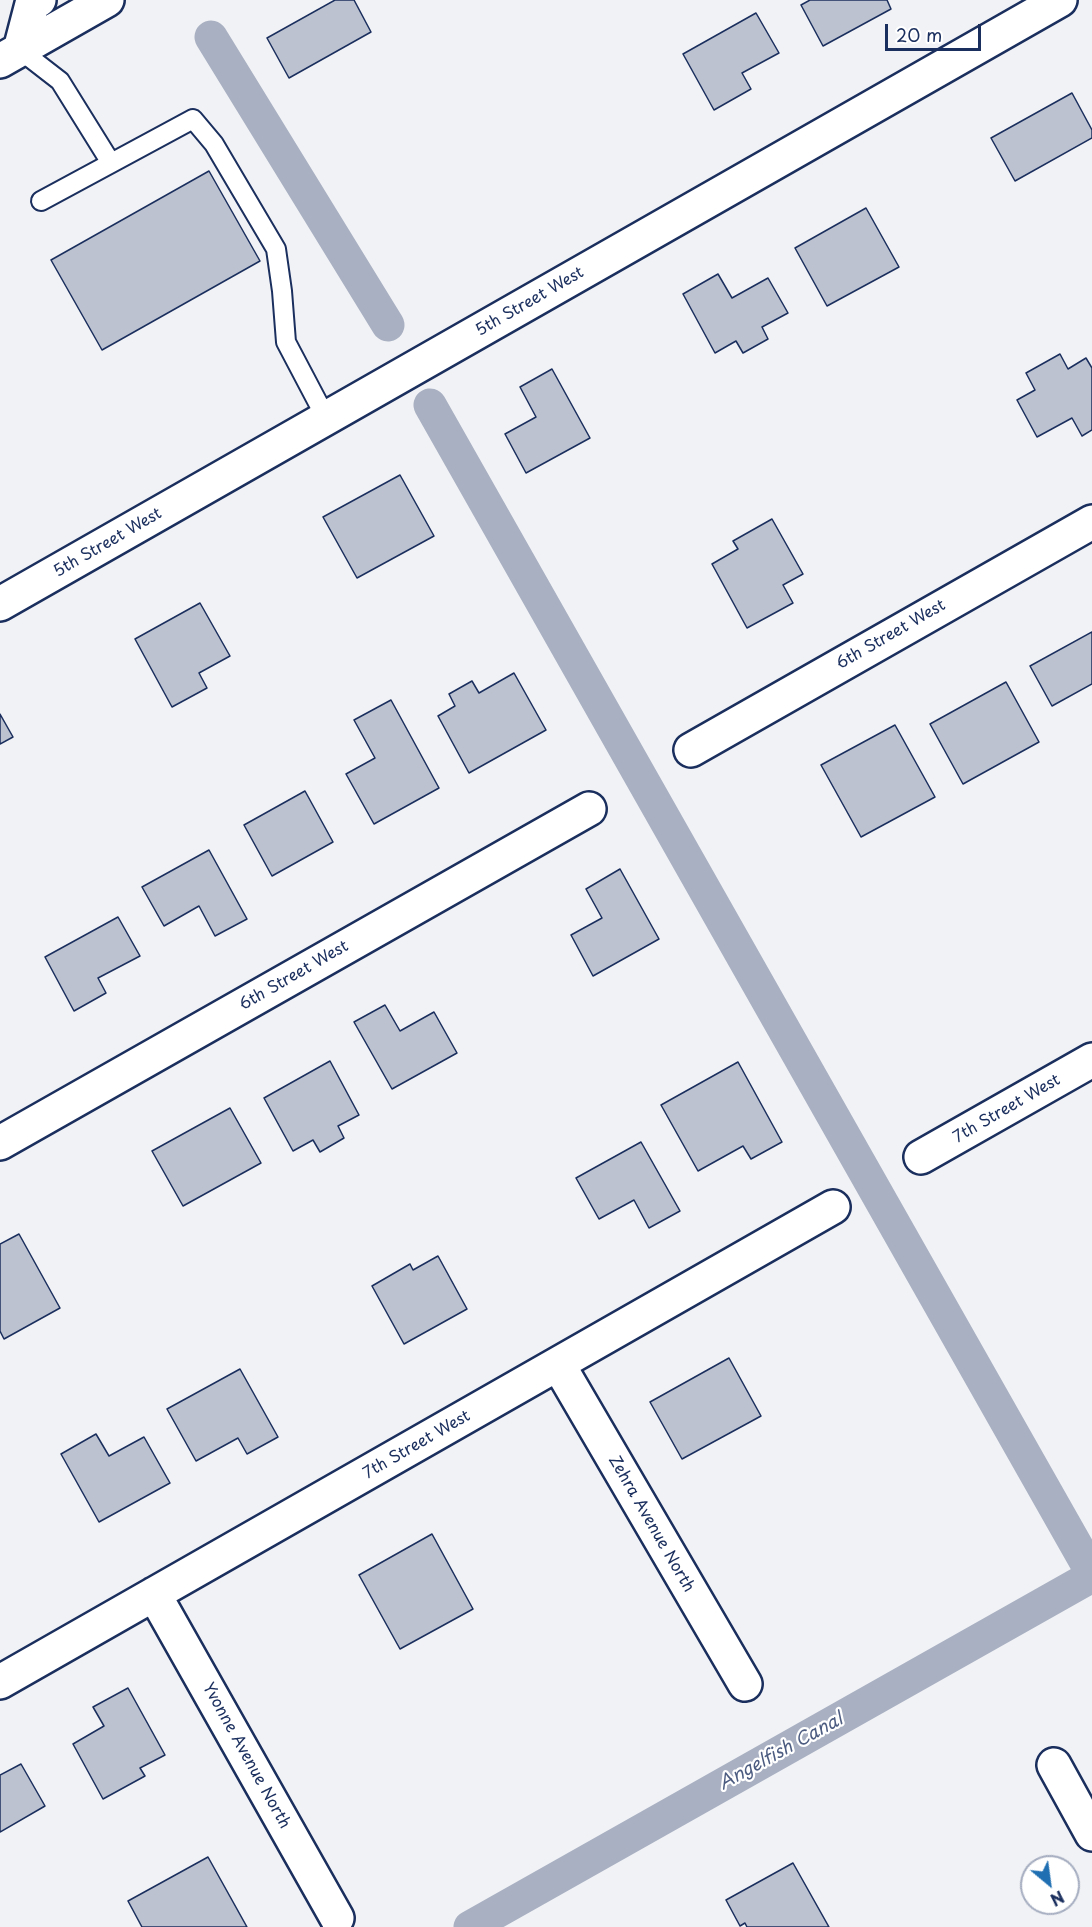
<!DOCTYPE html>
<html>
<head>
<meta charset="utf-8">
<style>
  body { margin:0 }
  #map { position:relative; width:1092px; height:1927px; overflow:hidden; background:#f1f2f5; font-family:"Playpen Sans",sans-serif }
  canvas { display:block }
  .north { position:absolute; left:1020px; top:1855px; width:60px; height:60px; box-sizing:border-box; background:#fff; border:2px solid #a4acbf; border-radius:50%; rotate:151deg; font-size:16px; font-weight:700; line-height:24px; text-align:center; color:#1b2f5e }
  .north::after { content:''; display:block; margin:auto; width:21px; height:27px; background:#1f6fb2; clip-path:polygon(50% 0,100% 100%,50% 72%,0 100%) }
  .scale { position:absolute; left:885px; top:24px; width:96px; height:27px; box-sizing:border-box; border:3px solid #1b2f5e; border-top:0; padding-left:8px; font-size:18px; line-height:21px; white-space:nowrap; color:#1b2f5e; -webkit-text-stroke:4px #fff; paint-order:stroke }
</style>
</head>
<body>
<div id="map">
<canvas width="1092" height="1927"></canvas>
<div class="north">N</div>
<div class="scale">20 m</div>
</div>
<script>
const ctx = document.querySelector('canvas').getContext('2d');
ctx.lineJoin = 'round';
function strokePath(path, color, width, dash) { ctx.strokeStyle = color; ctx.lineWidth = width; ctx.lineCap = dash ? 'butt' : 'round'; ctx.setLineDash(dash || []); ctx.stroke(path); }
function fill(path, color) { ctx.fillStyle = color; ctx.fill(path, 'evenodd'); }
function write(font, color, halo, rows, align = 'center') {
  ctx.font = font + ' "Playpen Sans",sans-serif'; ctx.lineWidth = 4.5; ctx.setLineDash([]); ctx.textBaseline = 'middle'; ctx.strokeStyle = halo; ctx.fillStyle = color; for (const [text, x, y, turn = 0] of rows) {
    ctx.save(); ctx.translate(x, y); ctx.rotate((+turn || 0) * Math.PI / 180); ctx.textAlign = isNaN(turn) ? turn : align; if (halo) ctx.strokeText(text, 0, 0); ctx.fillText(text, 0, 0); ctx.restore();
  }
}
strokePath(new Path2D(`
  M 211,37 L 388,325
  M 430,405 L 1092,1573
  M 470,1927 L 1092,1576`), '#a8b0c2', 33);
const building = new Path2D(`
  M 335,0 L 354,0 L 371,32 L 289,78 L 267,38 Z
  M 810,0 L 887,0 L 891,9 L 823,46 L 801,5 Z
  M 756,13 L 779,53 L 742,73 L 751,89 L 714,110 L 683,54 Z
  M 1072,93 L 1092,130 L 1092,138 L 1015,181 L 991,138 Z
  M 209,171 L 260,261 L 102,350 L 51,260 Z
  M 866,208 L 899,267 L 827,306 L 795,248 Z
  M 718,274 L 732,298 L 768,278 L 788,313 L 762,327 L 768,339 L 743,353 L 736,341 L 715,353 L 683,294 Z
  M 1060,354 L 1068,369 L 1086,358 L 1092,368 L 1092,430 L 1082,436 L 1072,418 L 1037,437 L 1017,400 L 1035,390 L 1026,373 Z
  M 552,369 L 590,438 L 526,473 L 505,434 L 536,417 L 520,387 Z
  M 400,475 L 434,536 L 357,578 L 323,517 Z
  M 772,519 L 803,574 L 783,585 L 793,603 L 747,628 L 712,564 L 738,549 L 733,541 Z
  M 200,603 L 230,656 L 199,673 L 207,688 L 172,707 L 135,639 Z
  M 1092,632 L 1092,684 L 1052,706 L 1030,666 Z
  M 514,673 L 546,730 L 469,773 L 438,716 L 455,706 L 449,694 L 472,681 L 479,693 Z
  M 1006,682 L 1039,742 L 963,784 L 930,724 Z
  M 391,700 L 439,788 L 374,824 L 346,774 L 375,758 L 354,720 Z
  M 0,714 L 13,737 L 0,744 Z
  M 895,725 L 935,797 L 861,837 L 821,765 Z
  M 305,791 L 333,842 L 272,876 L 244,825 Z
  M 209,850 L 247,919 L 215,936 L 199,906 L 164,926 L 142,887 Z
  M 620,869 L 659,939 L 593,976 L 571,935 L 602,918 L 586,889 Z
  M 118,917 L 140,956 L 98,978 L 106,993 L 74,1011 L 45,957 Z
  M 385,1005 L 400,1031 L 434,1012 L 457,1053 L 392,1089 L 354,1022 Z
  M 330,1061 L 359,1115 L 338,1126 L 344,1138 L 320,1152 L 313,1140 L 293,1151 L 264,1098 Z
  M 738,1062 L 782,1142 L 751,1159 L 743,1146 L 698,1171 L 661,1105 Z
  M 230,1108 L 261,1163 L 183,1206 L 152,1151 Z
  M 641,1142 L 680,1211 L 649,1228 L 634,1200 L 599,1219 L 576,1178 Z
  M 19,1234 L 60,1308 L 4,1339 L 0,1331 L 0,1244 Z
  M 438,1256 L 467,1309 L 404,1344 L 372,1286 L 410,1264 L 413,1270 Z
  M 729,1358 L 761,1416 L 682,1459 L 650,1402 Z
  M 240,1369 L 278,1437 L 247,1454 L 238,1438 L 196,1461 L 167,1409 Z
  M 96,1434 L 109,1456 L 144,1437 L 170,1483 L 99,1522 L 61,1454 Z
  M 432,1534 L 473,1609 L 400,1649 L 359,1575 Z
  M 128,1688 L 165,1755 L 140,1768 L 145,1776 L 103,1799 L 73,1744 L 104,1726 L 93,1707 Z
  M 21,1764 L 45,1806 L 0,1832 L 0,1775 Z
  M 208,1857 L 247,1927 L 142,1927 L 128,1901 Z
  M 793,1863 L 829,1927 L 747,1927 L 745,1923 L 740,1926 L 726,1900 Z`);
fill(building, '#bcc2d0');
strokePath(building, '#1b2f5e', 1.5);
const service = new Path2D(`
  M 20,50 L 60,81 L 111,163
  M 41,201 L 193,119 L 214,144 L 276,249 L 282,291 L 286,342 L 326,418`);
const minor = new Path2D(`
  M 0,604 L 1060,0
  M 691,750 L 1092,522
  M 0,1143 L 589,809
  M 921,1157 L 1092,1060
  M 558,1364 L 745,1684
  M 154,1594 L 337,1918
  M 0,1682 L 833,1207
  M 1054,1765 L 1092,1834`);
const secondary = new Path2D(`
  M 20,50 L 32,4 L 39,0
  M 0,61 L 107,0`);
strokePath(service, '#1b2f5e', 22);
strokePath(minor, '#1b2f5e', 38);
strokePath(secondary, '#1b2f5e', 38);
strokePath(service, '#fff', 18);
strokePath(minor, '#fff', 33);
strokePath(secondary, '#fff', 33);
write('16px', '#1b2f5e', '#fff', [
  ["5th Street West",530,302,-30],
  ["5th Street West",108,543,-30],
  ["6th Street West",891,635,-30],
  ["6th Street West",294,976,-30],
  ["7th Street West",1007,1109,-30],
  ["7th Street West",417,1445,-30],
  ["Zehra Avenue North",651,1524,60],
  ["Yvonne Avenue North",246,1756,61]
]);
write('italic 18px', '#4c5c81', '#fff', [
  ["Angelfish Canal",781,1752,-29]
]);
</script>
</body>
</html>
